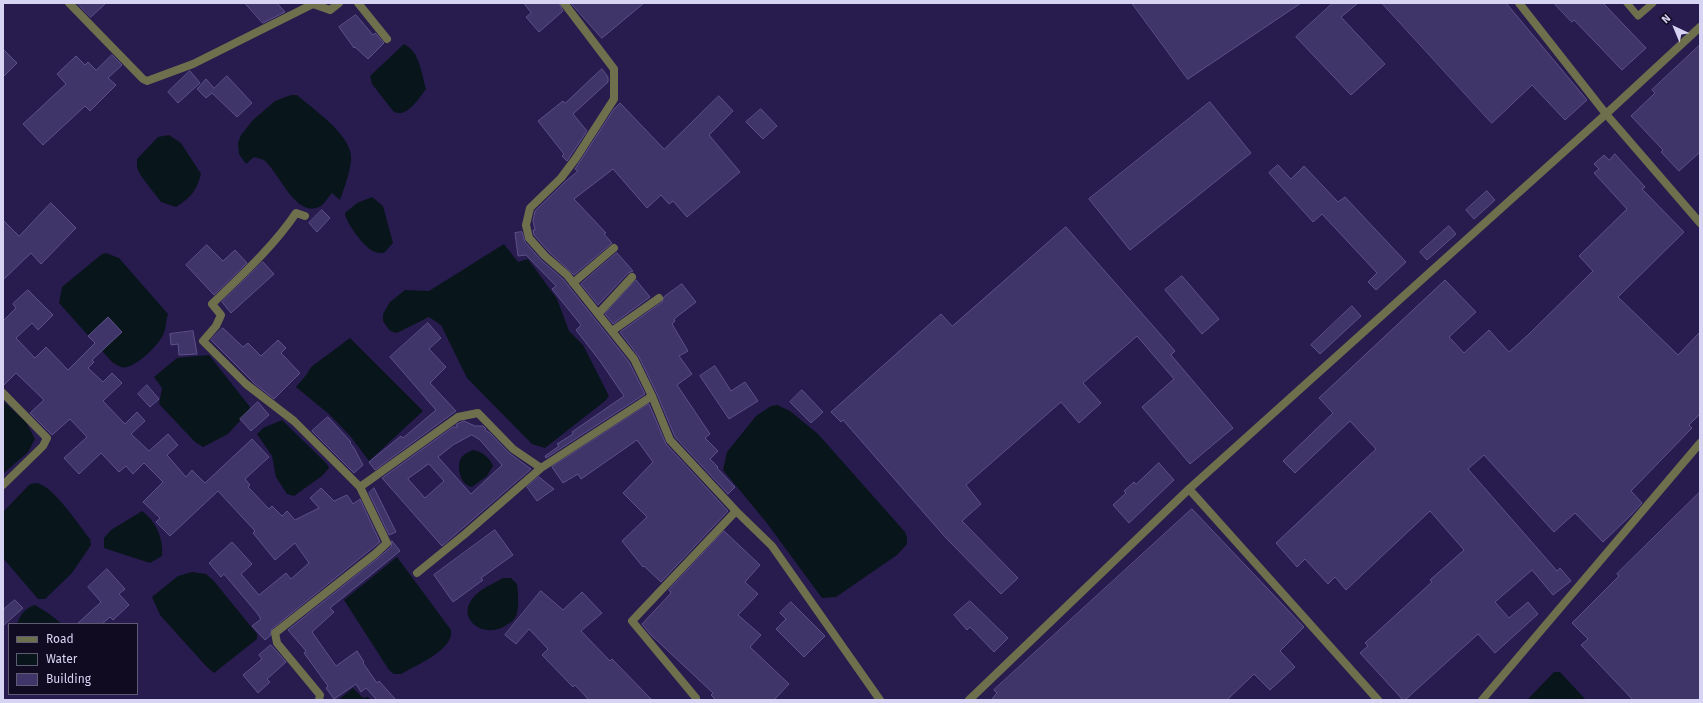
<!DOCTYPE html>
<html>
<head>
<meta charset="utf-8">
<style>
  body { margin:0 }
  #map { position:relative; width:1703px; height:703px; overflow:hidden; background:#281c4e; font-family:"Fira Sans",sans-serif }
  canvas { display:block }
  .frame { position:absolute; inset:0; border:4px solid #d7d3f3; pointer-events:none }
  .legend { position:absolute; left:8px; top:623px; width:130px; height:72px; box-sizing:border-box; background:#100b21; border:1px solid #605b75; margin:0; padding:5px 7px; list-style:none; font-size:12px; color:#d7d3f3 }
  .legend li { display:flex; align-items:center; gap:8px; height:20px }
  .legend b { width:20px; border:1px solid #605b75 }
  .north { position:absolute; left:1655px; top:8px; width:40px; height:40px; -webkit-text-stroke:3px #100b21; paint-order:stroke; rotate:316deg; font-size:11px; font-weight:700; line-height:16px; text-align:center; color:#d7d3f3 }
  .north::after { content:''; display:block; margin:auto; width:14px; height:18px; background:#d7d3f3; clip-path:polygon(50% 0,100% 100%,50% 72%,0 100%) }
</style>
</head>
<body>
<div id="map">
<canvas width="1703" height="703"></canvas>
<div class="frame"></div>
<ul class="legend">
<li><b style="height:5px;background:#6e704d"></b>Road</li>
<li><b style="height:11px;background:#08151b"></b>Water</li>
<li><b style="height:11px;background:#3f3569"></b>Building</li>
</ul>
<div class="north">N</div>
</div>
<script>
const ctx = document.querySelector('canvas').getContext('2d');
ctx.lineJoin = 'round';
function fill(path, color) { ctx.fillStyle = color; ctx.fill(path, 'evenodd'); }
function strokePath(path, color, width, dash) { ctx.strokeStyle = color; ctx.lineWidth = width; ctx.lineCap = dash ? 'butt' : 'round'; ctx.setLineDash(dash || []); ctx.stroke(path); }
fill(new Path2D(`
  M 404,44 C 420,52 421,72 426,89 C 419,98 406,120 393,111 L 372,84 L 370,76 Z
  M 291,95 L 297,95 C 313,109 350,134 351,156 C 352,167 344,189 340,200 L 332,193 C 328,197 324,205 319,207 C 296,218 279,173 265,161 C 263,159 257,158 254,157 L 246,164 L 239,154 L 238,143 L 241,135 L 253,120 L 275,101 Z
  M 169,135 L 181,143 L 201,174 C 196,192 191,197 176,207 L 161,202 L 141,176 L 137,168 L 137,159 L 158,137 Z
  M 372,197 L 383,206 L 393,243 L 384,253 C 381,253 377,253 375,252 C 366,250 345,222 345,213 L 357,203 Z
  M 504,244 L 518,262 L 528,259 L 557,299 L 569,331 L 583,345 L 609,396 L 605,401 L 545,448 L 532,444 L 467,378 L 441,325 L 429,317 L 397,333 L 390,331 L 383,321 L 383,314 L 390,302 L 405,290 L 429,291 Z
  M 106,253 L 119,258 L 168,314 C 166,320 166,327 164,333 C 159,345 139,364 127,367 C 122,369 117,365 112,362 L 59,303 L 62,287 L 102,254 Z
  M 350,338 L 423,411 L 369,461 L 351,437 L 330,415 L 296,387 L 307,374 L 311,367 Z
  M 209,355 L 250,407 L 249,411 L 228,434 L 203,447 L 195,442 L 159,404 L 162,388 L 154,377 L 177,358 Z
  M 3,401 L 26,422 L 35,439 L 28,452 L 3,474 Z
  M 777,405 L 790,411 L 818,434 L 905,532 L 907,537 L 907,544 L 897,555 L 836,597 L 822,598 L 766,522 L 723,470 L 727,452 L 756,416 L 771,406 Z
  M 282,420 L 327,464 L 329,468 L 322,476 L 294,496 L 287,494 L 276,477 L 272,456 L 257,434 L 263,428 Z
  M 473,450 C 482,451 490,458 493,466 L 487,476 L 472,487 C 461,485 457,470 460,460 C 462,455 468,452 473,450 Z
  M 37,483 C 54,487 78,524 90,539 L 91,545 L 72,573 L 45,599 L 38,599 L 3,558 L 3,512 L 30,484 Z
  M 142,511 C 156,521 164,540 162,556 L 150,563 L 104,548 L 104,538 L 111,530 Z
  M 397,557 L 451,630 C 455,649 415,666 401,674 L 394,674 L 389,670 L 344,600 Z
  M 192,572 L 206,574 L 213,580 L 257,634 L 257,639 L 214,673 L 206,666 L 160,615 L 152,597 L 178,576 Z
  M 503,578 L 511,578 L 517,584 C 518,594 520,609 515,618 C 513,621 510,623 508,624 C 486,641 456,620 472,599 C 480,589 492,584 503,578 Z
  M 35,605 L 48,613 L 62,624 L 17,624 C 20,615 25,608 35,605 Z
  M 1554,672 L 1560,672 L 1586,700 L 1527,700 Z
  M 353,688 L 363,698 L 368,697 L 371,700 L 338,700 Z`), '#08151b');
const building = new Path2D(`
  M 77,3 L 106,3 L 91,17 Z
  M 245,3 L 277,3 L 285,12 L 263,23 Z
  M 524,3 L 559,3 L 563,11 L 539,32 L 526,17 L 531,13 Z
  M 571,3 L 644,3 L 602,38 Z
  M 1132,3 L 1301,3 L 1188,79 Z
  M 1333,3 L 1358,3 L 1341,17 L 1385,64 L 1351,95 L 1296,37 Z
  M 1382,3 L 1506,3 L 1587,100 L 1565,120 L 1532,85 L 1492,123 Z
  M 1554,3 L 1603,3 L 1646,48 L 1622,70 L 1574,20 L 1572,22 Z
  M 356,15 L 373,35 L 375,33 L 384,43 L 368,59 L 355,47 L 354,48 L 339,27 Z
  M 1700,45 L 1700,152 L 1679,171 L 1661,152 L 1663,150 L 1631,116 L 1655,93 L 1652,90 Z
  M 3,49 L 17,63 L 3,77 Z
  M 112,55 L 122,65 L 108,78 L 116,85 L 90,111 L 85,106 L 43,145 L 23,124 L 66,84 L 57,74 L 76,56 L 85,65 L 88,62 L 96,70 Z
  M 602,69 L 608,77 L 608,82 L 573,114 L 587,131 L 567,161 L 562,156 L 564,154 L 538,121 L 563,101 L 565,103 Z
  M 190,71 L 200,83 L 178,103 L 168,92 Z
  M 227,76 L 252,103 L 237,117 L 212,93 L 206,98 L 197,89 L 206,79 L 214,88 Z
  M 719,96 L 733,111 L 709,135 L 740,172 L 687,217 L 673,201 L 669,204 L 661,195 L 647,208 L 613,169 L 574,199 L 606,233 L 604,234 L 612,243 L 574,275 L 549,252 L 534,235 L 533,230 L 535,230 L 533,221 L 535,211 L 566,181 L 578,171 L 575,169 L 614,109 L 620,103 L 664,149 Z
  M 1210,102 L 1251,153 L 1130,250 L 1089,199 Z
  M 761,109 L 777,126 L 763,139 L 746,122 Z
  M 1615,154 L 1645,187 L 1642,189 L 1684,232 L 1618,297 L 1678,355 L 1700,332 L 1700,414 L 1689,425 L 1692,428 L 1631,491 L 1642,503 L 1631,515 L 1603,542 L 1575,513 L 1554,532 L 1484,455 L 1468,469 L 1557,571 L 1560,568 L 1571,581 L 1553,595 L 1532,570 L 1495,602 L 1509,618 L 1528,602 L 1538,614 L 1495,653 L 1478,634 L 1405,700 L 1403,700 L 1360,653 L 1368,646 L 1365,643 L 1432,582 L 1430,580 L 1464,550 L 1430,511 L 1346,590 L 1335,577 L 1328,584 L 1305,559 L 1297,567 L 1276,543 L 1376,449 L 1350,421 L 1295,473 L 1283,461 L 1333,413 L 1319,398 L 1445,280 L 1476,312 L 1449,337 L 1464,353 L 1489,330 L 1509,352 L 1528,335 L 1593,271 L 1579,256 L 1627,209 L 1594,173 L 1599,169 L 1594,164 L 1604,155 L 1609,160 Z
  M 1278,165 L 1291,179 L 1304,166 L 1338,202 L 1345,197 L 1406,262 L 1376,290 L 1368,282 L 1377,273 L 1322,214 L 1313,222 L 1269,173 Z
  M 1487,191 L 1495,200 L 1474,219 L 1466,210 Z
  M 51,203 L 76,228 L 41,264 L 31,253 L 3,280 L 3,220 L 19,236 Z
  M 322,210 L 330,218 L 317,232 L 309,223 Z
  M 1449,226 L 1456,234 L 1427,260 L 1420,252 Z
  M 1066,227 L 1175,351 L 1171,355 L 1233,428 L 1190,464 L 1142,407 L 1174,379 L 1137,336 L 1083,383 L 1101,403 L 1079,423 L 1061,402 L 966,485 L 981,504 L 962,521 L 1018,578 L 1001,594 L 946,538 L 843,420 L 841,422 L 831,412 L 941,314 L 952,326 Z
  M 522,232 L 525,242 L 541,260 L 563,279 L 629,362 L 645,394 L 546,458 L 545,456 L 559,446 L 557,444 L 573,434 L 572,432 L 624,396 L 600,361 L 576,330 L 581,325 L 552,289 L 556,286 L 526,255 L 518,256 L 515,233 Z
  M 207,245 L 223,261 L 235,250 L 247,263 L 214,295 L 186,265 Z
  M 617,253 L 633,271 L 628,273 L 598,305 L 581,284 Z
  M 263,262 L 274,274 L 231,313 L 222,302 Z
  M 1182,276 L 1219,319 L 1202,334 L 1165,290 Z
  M 636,280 L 650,297 L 613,324 L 605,314 Z
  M 682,284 L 696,302 L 674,319 L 675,321 L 672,324 L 688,351 L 679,356 L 692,374 L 677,385 L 710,434 L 705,438 L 718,451 L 710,459 L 718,467 L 717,468 L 735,487 L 728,494 L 675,437 L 657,394 L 639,357 L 620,332 L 662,302 L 664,297 Z
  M 28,290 L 53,315 L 38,330 L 32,323 L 16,338 L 35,358 L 46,347 L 68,370 L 95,343 L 88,336 L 108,317 L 122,332 L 92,360 L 94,362 L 88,368 L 103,382 L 112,373 L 122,383 L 103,401 L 125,424 L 137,412 L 145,421 L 131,434 L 149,451 L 168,434 L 178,445 L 167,455 L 186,477 L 192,470 L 205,483 L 252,439 L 269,457 L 245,479 L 250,485 L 248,487 L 269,509 L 272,506 L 282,516 L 287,511 L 295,520 L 319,508 L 310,498 L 321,488 L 334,501 L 347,495 L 353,504 L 360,499 L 380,542 L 272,629 L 270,636 L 265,640 L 252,626 L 261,619 L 257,613 L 224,574 L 221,577 L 209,563 L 232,542 L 252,564 L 241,574 L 259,595 L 286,573 L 291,579 L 309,563 L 295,543 L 275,560 L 253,533 L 255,531 L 218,491 L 170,536 L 156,522 L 160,518 L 143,502 L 163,482 L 144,463 L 133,474 L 126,466 L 119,472 L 101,453 L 79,474 L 64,458 L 87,437 L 70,419 L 52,435 L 30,413 L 44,400 L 16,373 L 3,386 L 3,321 L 16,308 L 13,304 Z
  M 1352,306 L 1361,316 L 1320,354 L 1311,345 Z
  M 428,323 L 441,338 L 429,349 L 446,367 L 430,383 L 456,411 L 375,470 L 369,462 L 401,436 L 403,438 L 436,410 L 390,357 Z
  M 223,328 L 243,347 L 248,343 L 261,356 L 278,340 L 286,348 L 281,353 L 300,373 L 274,399 L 255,384 L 211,340 Z
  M 193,331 L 197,354 L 179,355 L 178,344 L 171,345 L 170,334 Z
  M 715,366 L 731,391 L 745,382 L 758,401 L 729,419 L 700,376 Z
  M 147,385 L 159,399 L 150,407 L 138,394 Z
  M 802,390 L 823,412 L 811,423 L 790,402 Z
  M 258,402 L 269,415 L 251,431 L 240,419 Z
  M 649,404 L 666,444 L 728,511 L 661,582 L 644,566 L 643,567 L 622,541 L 647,517 L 623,493 L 653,462 L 637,440 L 581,479 L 578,474 L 563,483 L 552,467 Z
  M 328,417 L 351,442 L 350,443 L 354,448 L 363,465 L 354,473 L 312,431 Z
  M 464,421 L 475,426 L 483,426 L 486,429 L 485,430 L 490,433 L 509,453 L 531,469 L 442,546 L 382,478 L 453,427 L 458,427 L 456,425 ZM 472,435 L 480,440 L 502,465 L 471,494 L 438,457 L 453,445 ZM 429,464 L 444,481 L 425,498 L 408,479 Z
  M 1159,463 L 1174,480 L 1129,523 L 1113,505 L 1126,493 L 1124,491 L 1134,482 L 1136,484 Z
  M 539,477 L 554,489 L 537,501 L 527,487 Z
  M 374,488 L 396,532 L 389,535 L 369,493 Z
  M 1700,492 L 1700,700 L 1633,700 L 1581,645 L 1588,639 L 1572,623 L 1619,576 L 1617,574 Z
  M 1192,509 L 1304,627 L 1280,651 L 1295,667 L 1270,690 L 1254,674 L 1227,700 L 991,700 L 997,693 L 994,690 Z
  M 495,530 L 513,555 L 481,578 L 483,580 L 453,602 L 434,575 Z
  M 724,531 L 760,565 L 745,582 L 758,594 L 738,615 L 761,635 L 750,647 L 789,684 L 774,700 L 716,700 L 711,695 L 713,693 L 650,634 L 642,624 L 671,593 L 669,590 Z
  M 392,541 L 400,551 L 330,608 L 334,612 L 312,632 L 336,666 L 357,651 L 364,662 L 363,663 L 377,683 L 379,681 L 396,700 L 377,700 L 366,688 L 361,692 L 356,684 L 334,699 L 326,688 L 328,686 L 304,653 L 306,651 L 288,630 L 378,558 L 391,547 Z
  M 107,569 L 125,589 L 119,594 L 129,605 L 113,620 L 110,617 L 102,624 L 77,624 L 101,602 L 88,587 Z
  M 541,591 L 563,610 L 582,592 L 602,613 L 581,631 L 610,661 L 612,659 L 652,700 L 589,700 L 575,685 L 573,687 L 542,655 L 548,649 L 529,629 L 516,644 L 505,635 Z
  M 15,600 L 23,608 L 3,626 L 3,610 Z
  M 970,601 L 1008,638 L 994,652 L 970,627 L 967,630 L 954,615 Z
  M 791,602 L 825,636 L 804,657 L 776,629 L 786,619 L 780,613 Z
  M 271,645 L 286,662 L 267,679 L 270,682 L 258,693 L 243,675 L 262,659 L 259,655 Z`);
fill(building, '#3f3569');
strokePath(building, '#5c5289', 1);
strokePath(new Path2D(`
  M 1627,3 L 1638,16 L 1653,3`), '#6e704d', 7);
strokePath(new Path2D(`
  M 69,3 L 143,79 L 147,81 L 193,64 L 313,4 L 330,10 L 339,3
  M 358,3 L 387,39
  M 564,3 L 614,69 L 614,99 L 576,158 L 561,178 L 530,208 L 526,225 L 529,238 L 545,256 L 567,275 L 634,359 L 652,396 L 670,440 L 736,511 L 632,621 L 696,698 L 696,700
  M 1519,3 L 1606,114 L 1700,223
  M 305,216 L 296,213 C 273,247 242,275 212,304 L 221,315 L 216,326 L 203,341 L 246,384 L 294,421 L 360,487 L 387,543 L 375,554 L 275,633 L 277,643 L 320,695 L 319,700
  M 573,283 L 614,248
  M 598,314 L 632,277
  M 612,331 L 659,298
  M 3,393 L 47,438 L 43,446 L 3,485
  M 360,487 L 458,417 L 478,413 L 513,449 L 541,468 L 652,396
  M 1189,489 L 1378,700
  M 736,511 L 772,546 L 880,700
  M 417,573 L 465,534 L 541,468
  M 969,700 L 1189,489 L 1606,114 L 1700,27
  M 1482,700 L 1700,443`), '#6e704d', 8);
</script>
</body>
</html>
